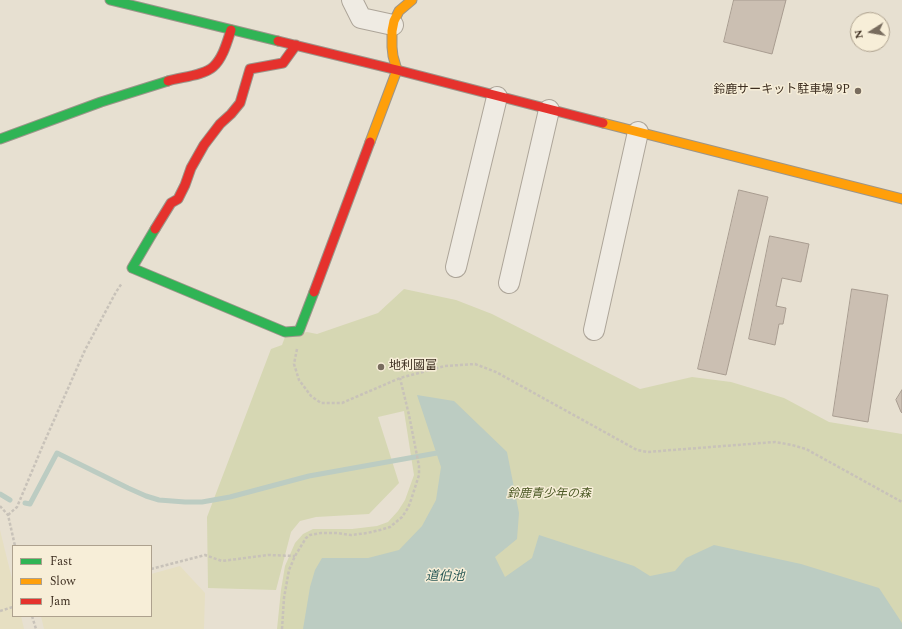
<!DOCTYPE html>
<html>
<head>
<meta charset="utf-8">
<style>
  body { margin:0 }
  #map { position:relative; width:902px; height:629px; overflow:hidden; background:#e7e0d1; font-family:Spectral,serif }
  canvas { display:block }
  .legend { position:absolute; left:12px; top:545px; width:140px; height:72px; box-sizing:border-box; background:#f7eed8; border:1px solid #ada18e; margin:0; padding:5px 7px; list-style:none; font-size:12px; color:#3d2e20 }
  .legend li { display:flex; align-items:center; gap:8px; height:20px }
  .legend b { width:20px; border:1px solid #ada18e }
  .north { position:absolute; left:850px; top:12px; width:40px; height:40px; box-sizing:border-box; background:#f7eed8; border:1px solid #ada18e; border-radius:50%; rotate:259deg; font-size:11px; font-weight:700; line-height:16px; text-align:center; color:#3d2e20 }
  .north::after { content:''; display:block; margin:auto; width:14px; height:18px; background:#786c5e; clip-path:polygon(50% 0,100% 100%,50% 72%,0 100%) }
</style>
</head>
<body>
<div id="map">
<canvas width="902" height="629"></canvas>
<ul class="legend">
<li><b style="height:5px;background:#30b455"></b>Fast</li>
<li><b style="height:5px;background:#ff9f0a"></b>Slow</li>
<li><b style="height:5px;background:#e5322d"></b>Jam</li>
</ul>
<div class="north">N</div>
</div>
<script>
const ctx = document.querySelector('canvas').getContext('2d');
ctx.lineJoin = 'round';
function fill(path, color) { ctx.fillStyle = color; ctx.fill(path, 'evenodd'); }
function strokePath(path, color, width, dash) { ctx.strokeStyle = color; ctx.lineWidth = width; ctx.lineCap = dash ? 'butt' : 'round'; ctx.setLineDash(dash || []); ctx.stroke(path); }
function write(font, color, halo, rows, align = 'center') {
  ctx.font = font + ' Spectral,"Noto Sans JP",serif'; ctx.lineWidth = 3; ctx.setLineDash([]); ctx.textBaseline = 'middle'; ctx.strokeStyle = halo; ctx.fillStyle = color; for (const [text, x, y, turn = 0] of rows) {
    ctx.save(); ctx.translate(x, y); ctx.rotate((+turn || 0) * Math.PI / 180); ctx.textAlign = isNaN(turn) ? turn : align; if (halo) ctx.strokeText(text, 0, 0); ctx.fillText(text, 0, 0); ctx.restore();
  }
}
fill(new Path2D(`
  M 0,530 L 13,583 L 13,616 L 21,616 L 24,629 L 0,629 Z
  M 180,566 L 205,593 L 204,629 L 44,629 L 41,616 L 151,616 L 151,574 Z`), '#e6dfc2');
fill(new Path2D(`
  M 404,289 L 456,300 L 492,314 L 640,389 L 692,377 L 731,382 L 784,398 L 829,422 L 902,434 L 902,629 L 277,629 L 281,590 L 285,566 L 295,543 L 303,534 L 313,529 L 352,529 L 377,526 L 388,522 L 398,511 L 405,500 L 414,475 L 404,411 L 378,417 L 399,483 L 369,514 L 316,517 L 300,521 L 291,532 L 276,590 L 208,588 L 207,517 L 271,349 L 282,345 L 285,337 L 307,332 L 317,334 L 378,313 Z`), '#d6d7b3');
fill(new Path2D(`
  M 417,395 L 454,401 L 507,452 L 519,513 L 517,539 L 495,557 L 505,577 L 532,558 L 539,535 L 634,566 L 650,576 L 675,571 L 686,558 L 714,545 L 801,564 L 879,588 L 902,623 L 902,629 L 303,629 L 310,587 L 315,570 L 322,558 L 368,558 L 399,550 L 422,526 L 436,500 L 441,467 Z`), '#bcccc2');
strokePath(new Path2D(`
  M 0,494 L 10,500
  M 25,503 L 30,504 L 57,453 L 128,488 L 146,496 L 159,500 L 185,502 L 202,502 L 230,497 L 309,476 L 437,453`), '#bcccc2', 5);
const building = new Path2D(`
  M 734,0 L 786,0 L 772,54 L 724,42 Z
  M 739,190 L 768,197 L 726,375 L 698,369 Z
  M 770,236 L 809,244 L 801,282 L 782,278 L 776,306 L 786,308 L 783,324 L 779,324 L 775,345 L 749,339 Z
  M 852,289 L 888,295 L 868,422 L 833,416 Z
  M 902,390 L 902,413 L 901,412 L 896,400 Z`);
fill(building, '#cbbfb2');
strokePath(building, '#a89c90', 1);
const street = new Path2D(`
  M 352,0 L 361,18 L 393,25
  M 456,267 L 497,97
  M 509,283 L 549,110
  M 594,330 L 638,132`);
const fast = new Path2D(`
  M 110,0 L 278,41
  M 0,139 L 101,102 L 168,81
  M 155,229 L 132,268 L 285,332 L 299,331 L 314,292`);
const slow = new Path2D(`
  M 603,123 L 902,199
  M 370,142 L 397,70 L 393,56 L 392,47 L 392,31 L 394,21 L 399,11 L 412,0`);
const jam = new Path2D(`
  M 278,41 L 397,70 L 603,123
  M 168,81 C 180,77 203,76 213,67 C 223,58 227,42 231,30
  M 155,229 L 171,203 L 178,199 L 185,185 L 191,168 L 204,145 L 220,124 L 231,114 L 240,103 L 250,69 L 283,63 L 296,45
  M 314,292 L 370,142`);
strokePath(street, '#ada599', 22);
strokePath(fast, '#9c958a', 11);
strokePath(slow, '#9c958a', 11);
strokePath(jam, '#9c958a', 11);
strokePath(new Path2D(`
  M 297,349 L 294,364 L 299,380 L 311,396 L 321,403 L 342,403 L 400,378 L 445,366 L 475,364 L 496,372 L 637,450 L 647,452 L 775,442 L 792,445 L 806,449 L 902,502
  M 0,506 L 8,515 L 15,546
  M 8,515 L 17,507 L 43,445 L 85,350 L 116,292 L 122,283
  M 151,569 L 205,555 L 222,561 L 268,555 L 295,556
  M 0,611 L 13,607
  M 32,616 L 36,629
  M 282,629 L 284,598 L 289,570 L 295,556 L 306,538 L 310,535 L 321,533 L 337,533 L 351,535 L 367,533 L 380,530 L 390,527 L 402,517 L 408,508 L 411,500 L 419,475 L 419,466 L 409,415 L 400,378`), '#c8c2b9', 2.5, [3, 2]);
strokePath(street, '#efebe3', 20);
strokePath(fast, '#30b455', 9);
strokePath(slow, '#ff9f0a', 9);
strokePath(jam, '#e5322d', 9);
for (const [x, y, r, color] of [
  [858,91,4,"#786c5e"],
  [381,367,4,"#786c5e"]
]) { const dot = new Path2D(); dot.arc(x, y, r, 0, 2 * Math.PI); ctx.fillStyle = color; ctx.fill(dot); strokePath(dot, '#f7eed8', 1.5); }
write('12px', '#3d2e20', '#f7eed8', [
  ["鈴鹿サーキット駐車場 9P",850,91],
  ["地利國富",389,367,"left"]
], 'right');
write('italic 12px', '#4d5a26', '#f7eed8', [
  ["鈴鹿青少年の森",549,495]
]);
write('italic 13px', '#2f5d5a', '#f7eed8', [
  ["道伯池",445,577]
]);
</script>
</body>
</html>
